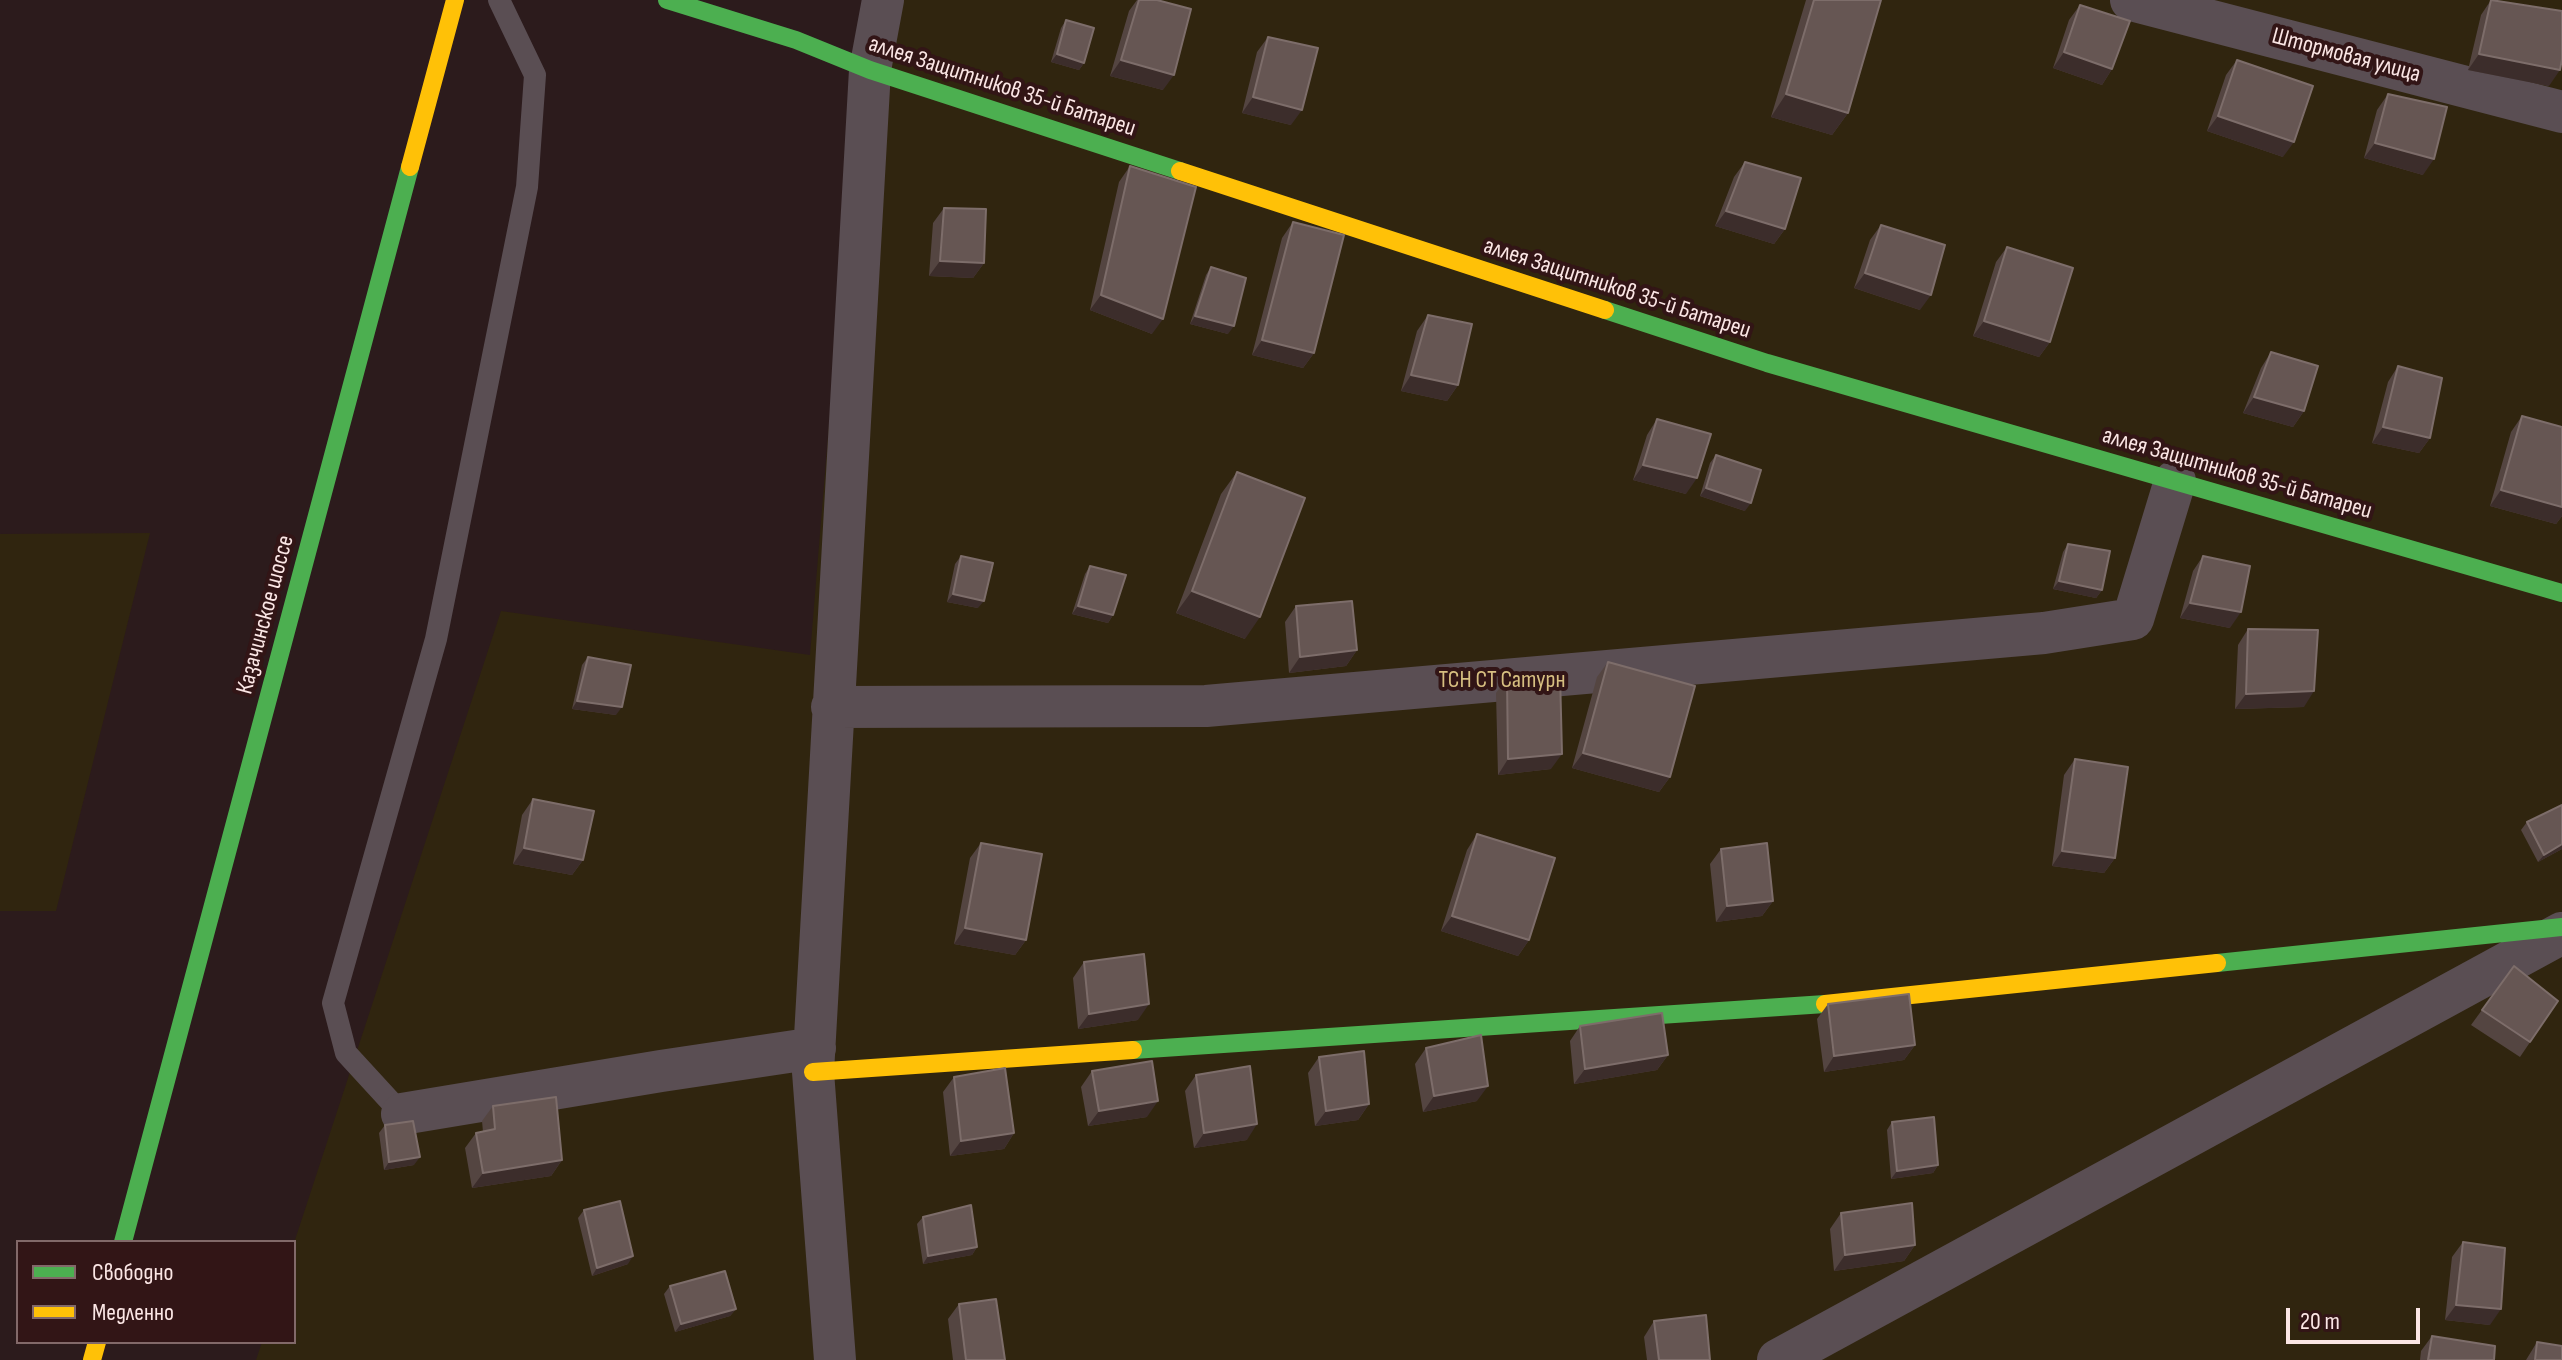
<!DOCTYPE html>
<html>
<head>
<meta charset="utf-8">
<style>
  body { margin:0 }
  #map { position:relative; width:2562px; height:1360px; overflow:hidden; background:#2c1b1c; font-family:"Sofia Sans Condensed",sans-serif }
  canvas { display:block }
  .legend { position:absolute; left:16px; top:1240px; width:280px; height:104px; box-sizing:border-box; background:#321516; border:2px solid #826969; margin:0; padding:10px 14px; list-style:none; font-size:24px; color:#fbe6e5 }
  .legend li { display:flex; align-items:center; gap:16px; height:40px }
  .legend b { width:40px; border:2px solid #826969 }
  .scale { position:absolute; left:2286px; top:1308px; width:134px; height:36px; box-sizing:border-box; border:4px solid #fbe6e5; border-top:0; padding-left:10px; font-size:24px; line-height:28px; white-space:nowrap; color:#fbe6e5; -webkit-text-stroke:6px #321516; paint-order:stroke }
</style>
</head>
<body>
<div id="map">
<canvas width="2562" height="1360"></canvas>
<ul class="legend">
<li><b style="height:10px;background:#4caf50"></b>Свободно</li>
<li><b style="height:10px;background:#ffc107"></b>Медленно</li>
</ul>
<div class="scale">20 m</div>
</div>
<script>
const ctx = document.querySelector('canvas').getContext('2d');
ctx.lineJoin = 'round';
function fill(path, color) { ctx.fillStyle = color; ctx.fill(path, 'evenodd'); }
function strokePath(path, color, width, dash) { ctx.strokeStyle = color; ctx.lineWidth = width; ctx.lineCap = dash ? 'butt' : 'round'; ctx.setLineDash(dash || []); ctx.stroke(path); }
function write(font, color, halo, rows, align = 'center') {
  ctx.font = font + ' "Sofia Sans Condensed",sans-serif'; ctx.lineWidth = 8; ctx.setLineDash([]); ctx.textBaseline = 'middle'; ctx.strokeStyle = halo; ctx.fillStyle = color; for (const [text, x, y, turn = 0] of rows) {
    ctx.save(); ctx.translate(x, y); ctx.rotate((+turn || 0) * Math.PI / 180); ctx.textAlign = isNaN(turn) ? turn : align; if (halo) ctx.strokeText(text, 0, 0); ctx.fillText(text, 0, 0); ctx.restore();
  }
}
fill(new Path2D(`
  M 869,0 L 2562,0 L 2562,1360 L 256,1360 L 262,1342 L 294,1342 L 294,1243 L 501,611 L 810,655 L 857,83 Z
  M 150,533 L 56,911 L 0,911 L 0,534 Z`), '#30250f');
strokePath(new Path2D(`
  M 402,1114 L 346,1053 L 333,1003 L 436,639 L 527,187 L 535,75 L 499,0`), '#5a4e53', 22);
strokePath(new Path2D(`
  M 2131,0 L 2562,112
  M 832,707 L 1206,706 L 2044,633 L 2133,619 L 2175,481
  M 402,1114 L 661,1071 L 815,1048
  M 835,1360 L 813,1072 L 870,70 L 883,0
  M 1778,1360 L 2562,933`), '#5a4e53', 42);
strokePath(new Path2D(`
  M 667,0 L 796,40 L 870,70 L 1180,171
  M 1605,310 L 1767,363 L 2562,593
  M 2217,963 L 2562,927
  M 1133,1050 L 1825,1004
  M 123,1242 L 410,167`), '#4caf50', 18);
strokePath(new Path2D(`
  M 410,167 L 455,0
  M 1180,171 L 1605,310
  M 1825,1004 L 2217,963
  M 813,1072 L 1133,1050
  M 92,1360 L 97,1342`), '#ffc107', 18);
fill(new Path2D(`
  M 1137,0 L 1157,0 L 1163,90 L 1110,76 L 1129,11 Z
  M 1806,0 L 1881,0 L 1848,113 L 1832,135 L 1771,117 Z
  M 2491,0 L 2549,86 L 2468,70 L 2481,15 Z
  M 2080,5 L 2112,69 L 2102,85 L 2053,68 L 2069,20 Z
  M 1066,20 L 1084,63 L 1079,70 L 1051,62 L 1061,28 Z
  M 1268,37 L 1291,125 L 1242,113 L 1257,52 Z
  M 2237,60 L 2283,157 L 2207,131 L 2226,75 Z
  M 2388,94 L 2423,175 L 2364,158 L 2377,110 Z
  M 1745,162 L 1785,229 L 1774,244 L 1715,226 L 1734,177 Z
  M 1130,166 L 1152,334 L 1090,310 L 1119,182 Z
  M 944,208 L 984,263 L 973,278 L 929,276 L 933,223 Z
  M 1293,222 L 1314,353 L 1303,368 L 1252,355 L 1282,238 Z
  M 1881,225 L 1920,310 L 1854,288 L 1870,240 Z
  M 2007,247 L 2050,342 L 2039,357 L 1973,336 L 1996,262 Z
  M 1211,267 L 1228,334 L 1190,324 L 1206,275 Z
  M 1428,315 L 1458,385 L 1447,401 L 1401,391 L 1417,331 Z
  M 2271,352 L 2304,411 L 2293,427 L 2243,413 L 2261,368 Z
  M 2398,366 L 2430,438 L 2419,453 L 2372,443 L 2388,382 Z
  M 2522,416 L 2562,427 L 2562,516 L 2556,524 L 2490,506 L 2511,432 Z
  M 1657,419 L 1686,494 L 1633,480 L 1647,435 Z
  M 1716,455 L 1745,511 L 1700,496 L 1710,463 Z
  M 1237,472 L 1245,639 L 1176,613 L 1221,494 Z
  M 2068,544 L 2102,590 L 2096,598 L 2053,589 L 2063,552 Z
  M 961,556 L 978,608 L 947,602 L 955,564 Z
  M 2203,556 L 2230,628 L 2180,618 L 2193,571 Z
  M 1090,566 L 1113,615 L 1108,623 L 1072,614 L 1085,574 Z
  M 1296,606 L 1357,650 L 1346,666 L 1289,673 L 1285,622 Z
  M 2248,629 L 2304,707 L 2235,709 L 2238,645 Z
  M 588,657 L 616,715 L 572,709 L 582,665 Z
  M 1608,662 L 1670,777 L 1659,792 L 1572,768 L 1597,677 Z
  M 1507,678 L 1551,769 L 1498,775 L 1496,693 Z
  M 2075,759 L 2115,858 L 2104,873 L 2052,866 L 2064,775 Z
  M 533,799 L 583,860 L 572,875 L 513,864 L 522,815 Z
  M 2562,805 L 2562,849 L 2538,862 L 2521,830 L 2527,822 Z
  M 1477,834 L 1529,940 L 1518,956 L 1441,931 L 1467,850 Z
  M 981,843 L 1026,940 L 1015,955 L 954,944 L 970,858 Z
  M 1721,849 L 1773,901 L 1762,916 L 1716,922 L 1710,864 Z
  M 1084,962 L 1138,1020 L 1078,1029 L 1073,978 Z
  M 2514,966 L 2558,1001 L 2520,1057 L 2471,1025 Z
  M 1828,1004 L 1915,1045 L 1904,1060 L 1824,1072 L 1817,1019 Z
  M 1580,1026 L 1668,1055 L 1657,1070 L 1574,1084 L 1570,1041 Z
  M 1426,1048 L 1477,1101 L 1423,1112 L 1415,1064 Z
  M 1319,1057 L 1369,1104 L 1358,1120 L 1315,1126 L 1308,1073 Z
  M 1092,1071 L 1147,1117 L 1088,1126 L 1081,1087 Z
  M 1196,1075 L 1247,1140 L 1194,1148 L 1185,1091 Z
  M 954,1077 L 1014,1133 L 1004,1149 L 950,1156 L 943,1092 Z
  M 493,1106 L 562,1160 L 551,1176 L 472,1188 L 465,1148 L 476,1133 L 483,1132 L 482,1121 Z
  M 1892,1122 L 1938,1165 L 1933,1173 L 1891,1179 L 1887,1130 Z
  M 385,1125 L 414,1165 L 384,1170 L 379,1133 Z
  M 584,1210 L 628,1264 L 592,1276 L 578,1218 Z
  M 1841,1213 L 1915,1245 L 1904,1261 L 1834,1271 L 1830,1229 Z
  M 923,1217 L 977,1247 L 972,1255 L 923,1264 L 917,1224 Z
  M 2463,1242 L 2490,1325 L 2445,1320 L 2452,1257 Z
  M 670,1286 L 736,1309 L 730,1316 L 675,1332 L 664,1294 Z
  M 959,1304 L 1005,1360 L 953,1360 L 948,1319 Z
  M 1654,1321 L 1710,1360 L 1647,1360 L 1644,1337 Z
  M 2432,1336 L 2494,1360 L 2420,1360 L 2421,1351 Z
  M 2537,1342 L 2562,1360 L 2526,1360 Z`), '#544541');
fill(new Path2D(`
  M 2064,52 L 2112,69 L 2102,85 L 2053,68 Z
  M 1057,54 L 1084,63 L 1079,70 L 1051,62 Z
  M 2479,54 L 2560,70 L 2549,86 L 2468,70 Z
  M 1121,60 L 1174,75 L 1163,90 L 1110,76 Z
  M 1786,94 L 1848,113 L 1832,135 L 1771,117 Z
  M 1253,97 L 1302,110 L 1291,125 L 1242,113 Z
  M 2218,116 L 2294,142 L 2283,157 L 2207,131 Z
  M 2375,143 L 2434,159 L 2423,175 L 2364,158 Z
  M 1726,211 L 1785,229 L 1774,244 L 1715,226 Z
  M 940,261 L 984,263 L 973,278 L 929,276 Z
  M 1865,273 L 1931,295 L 1920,310 L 1854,288 Z
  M 1101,295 L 1163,319 L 1152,334 L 1090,310 Z
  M 1195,316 L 1234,326 L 1228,334 L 1190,324 Z
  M 1984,321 L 2050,342 L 2039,357 L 1973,336 Z
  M 1262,340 L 1314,353 L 1303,368 L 1252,355 Z
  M 1411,375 L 1458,385 L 1447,401 L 1401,391 Z
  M 2254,397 L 2304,411 L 2293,427 L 2243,413 Z
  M 2383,427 L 2430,438 L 2419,453 L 2372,443 Z
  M 1643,465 L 1697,478 L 1686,494 L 1633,480 Z
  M 1706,488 L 1751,503 L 1745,511 L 1700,496 Z
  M 2501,490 L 2562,507 L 2562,516 L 2556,524 L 2490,506 Z
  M 2059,581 L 2102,590 L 2096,598 L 2053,589 Z
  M 1192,591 L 1260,617 L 1245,639 L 1176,613 Z
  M 953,594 L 984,601 L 978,608 L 947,602 Z
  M 2190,603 L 2241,612 L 2230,628 L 2180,618 Z
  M 1078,606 L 1113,615 L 1108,623 L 1072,614 Z
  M 1357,650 L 1346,666 L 1289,673 L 1300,657 Z
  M 2314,691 L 2304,707 L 2235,709 L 2246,694 Z
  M 577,701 L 622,707 L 616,715 L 572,709 Z
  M 1583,753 L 1670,777 L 1659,792 L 1572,768 Z
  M 1562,754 L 1551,769 L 1498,775 L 1508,759 Z
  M 2562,844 L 2562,849 L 2538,862 L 2544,855 Z
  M 524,848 L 583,860 L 572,875 L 513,864 Z
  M 2062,851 L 2115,858 L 2104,873 L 2052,866 Z
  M 1773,901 L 1762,916 L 1716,922 L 1727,906 Z
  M 1452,916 L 1529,940 L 1518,956 L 1441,931 Z
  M 965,928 L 1026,940 L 1015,955 L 954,944 Z
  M 1149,1004 L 1138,1020 L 1078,1029 L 1089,1014 Z
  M 1915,1045 L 1904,1060 L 1824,1072 L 1834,1056 Z
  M 1668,1055 L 1657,1070 L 1574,1084 L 1585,1069 Z
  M 1488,1086 L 1477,1101 L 1423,1112 L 1434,1096 Z
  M 1158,1101 L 1147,1117 L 1088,1126 L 1099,1111 Z
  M 1369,1104 L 1358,1120 L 1315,1126 L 1326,1111 Z
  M 1257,1124 L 1247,1140 L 1194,1148 L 1204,1133 Z
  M 1014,1133 L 1004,1149 L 950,1156 L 961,1141 Z
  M 420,1157 L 414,1165 L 384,1170 L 389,1162 Z
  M 562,1160 L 551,1176 L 472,1188 L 483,1173 Z
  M 1938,1165 L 1933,1173 L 1891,1179 L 1897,1171 Z
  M 1915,1245 L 1904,1261 L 1834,1271 L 1845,1255 Z
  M 977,1247 L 972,1255 L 923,1264 L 928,1256 Z
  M 633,1256 L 628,1264 L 592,1276 L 597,1268 Z
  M 2456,1305 L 2501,1309 L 2490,1325 L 2445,1320 Z
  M 736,1309 L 730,1316 L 675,1332 L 681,1324 Z`), '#3c2d2b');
const building = new Path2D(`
  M 1139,0 L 1157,0 L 1191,9 L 1174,75 L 1121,60 Z
  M 1814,0 L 1881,0 L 1848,113 L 1786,94 Z
  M 2491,0 L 2562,11 L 2562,59 L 2560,70 L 2479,54 Z
  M 2080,5 L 2130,21 L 2112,69 L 2064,52 Z
  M 1066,20 L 1094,28 L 1084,63 L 1057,54 Z
  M 1268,37 L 1318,48 L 1302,110 L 1253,97 Z
  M 2237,60 L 2313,86 L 2294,142 L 2218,116 Z
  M 2388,94 L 2447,107 L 2434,159 L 2375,143 Z
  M 1745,162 L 1801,178 L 1785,229 L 1726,211 Z
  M 1130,166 L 1196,187 L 1163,319 L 1101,295 Z
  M 944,208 L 986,209 L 984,263 L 940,261 Z
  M 1293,222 L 1344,235 L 1314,353 L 1262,340 Z
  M 1881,225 L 1945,245 L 1931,295 L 1865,273 Z
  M 2007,247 L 2073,268 L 2050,342 L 1984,321 Z
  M 1211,267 L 1246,278 L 1234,326 L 1195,316 Z
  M 1428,315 L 1472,324 L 1458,385 L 1411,375 Z
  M 2271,352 L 2318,366 L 2304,411 L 2254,397 Z
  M 2398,366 L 2442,378 L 2430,438 L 2383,427 Z
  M 2522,416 L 2562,427 L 2562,507 L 2501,490 Z
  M 1657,419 L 1711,434 L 1697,478 L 1643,465 Z
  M 1716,455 L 1761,470 L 1751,503 L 1706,488 Z
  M 1237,472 L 1305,498 L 1260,617 L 1192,591 Z
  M 2068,544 L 2110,551 L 2102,590 L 2059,581 Z
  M 961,556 L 993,563 L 984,601 L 953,594 Z
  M 2203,556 L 2250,566 L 2241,612 L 2190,603 Z
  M 1090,566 L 1126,575 L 1113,615 L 1078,606 Z
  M 1352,601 L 1357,650 L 1300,657 L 1296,606 Z
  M 2248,629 L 2318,630 L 2314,691 L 2246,694 Z
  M 588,657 L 631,665 L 622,707 L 577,701 Z
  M 1608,662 L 1695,686 L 1670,777 L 1583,753 Z
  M 1560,674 L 1562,754 L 1508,759 L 1507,678 Z
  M 2075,759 L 2128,767 L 2115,858 L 2062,851 Z
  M 533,799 L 594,811 L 583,860 L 524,848 Z
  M 2562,805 L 2562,844 L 2544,855 L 2527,822 Z
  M 1477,834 L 1555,858 L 1529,940 L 1452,916 Z
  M 981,843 L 1042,854 L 1026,940 L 965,928 Z
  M 1767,843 L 1773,901 L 1727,906 L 1721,849 Z
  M 1144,954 L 1149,1004 L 1089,1014 L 1084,962 Z
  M 2514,966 L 2558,1001 L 2530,1042 L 2482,1010 Z
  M 1909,994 L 1915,1045 L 1834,1056 L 1828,1004 Z
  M 1662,1013 L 1668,1055 L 1585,1069 L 1580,1026 Z
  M 1481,1035 L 1488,1086 L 1434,1096 L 1426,1048 Z
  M 1364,1051 L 1369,1104 L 1326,1111 L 1319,1057 Z
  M 1152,1061 L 1158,1101 L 1099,1111 L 1092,1071 Z
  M 1250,1066 L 1257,1124 L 1204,1133 L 1196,1075 Z
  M 1005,1068 L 1014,1133 L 961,1141 L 954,1077 Z
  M 556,1097 L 562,1160 L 483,1173 L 476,1133 L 495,1129 L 493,1106 Z
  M 1934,1117 L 1938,1165 L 1897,1171 L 1892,1122 Z
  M 413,1121 L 420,1157 L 389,1162 L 385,1125 Z
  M 620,1201 L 633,1256 L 597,1268 L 584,1210 Z
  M 1912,1203 L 1915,1245 L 1845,1255 L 1841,1213 Z
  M 971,1205 L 977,1247 L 928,1256 L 923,1217 Z
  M 2463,1242 L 2505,1248 L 2501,1309 L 2456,1305 Z
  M 725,1271 L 736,1309 L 681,1324 L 670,1286 Z
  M 996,1299 L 1005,1360 L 966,1360 L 959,1304 Z
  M 1706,1315 L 1710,1360 L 1659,1360 L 1654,1321 Z
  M 2432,1336 L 2495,1346 L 2494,1360 L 2428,1360 Z
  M 2537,1342 L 2562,1346 L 2562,1360 L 2535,1360 Z`);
fill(building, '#665653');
strokePath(building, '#7d6d6a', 2);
write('24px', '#fbe6e5', '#321516', [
  ["Штормовая улица",2346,56,15],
  ["аллея Защитников 35-й Батареи",1002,87,18],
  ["аллея Защитников 35-й Батареи",1617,289,18],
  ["аллея Защитников 35-й Батареи",2237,474,16],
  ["Казачинское шоссе",266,615,-75]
]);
write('24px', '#d7bf81', '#321516', [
  ["ТСН СТ Сатурн",1502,681]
]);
</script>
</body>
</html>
